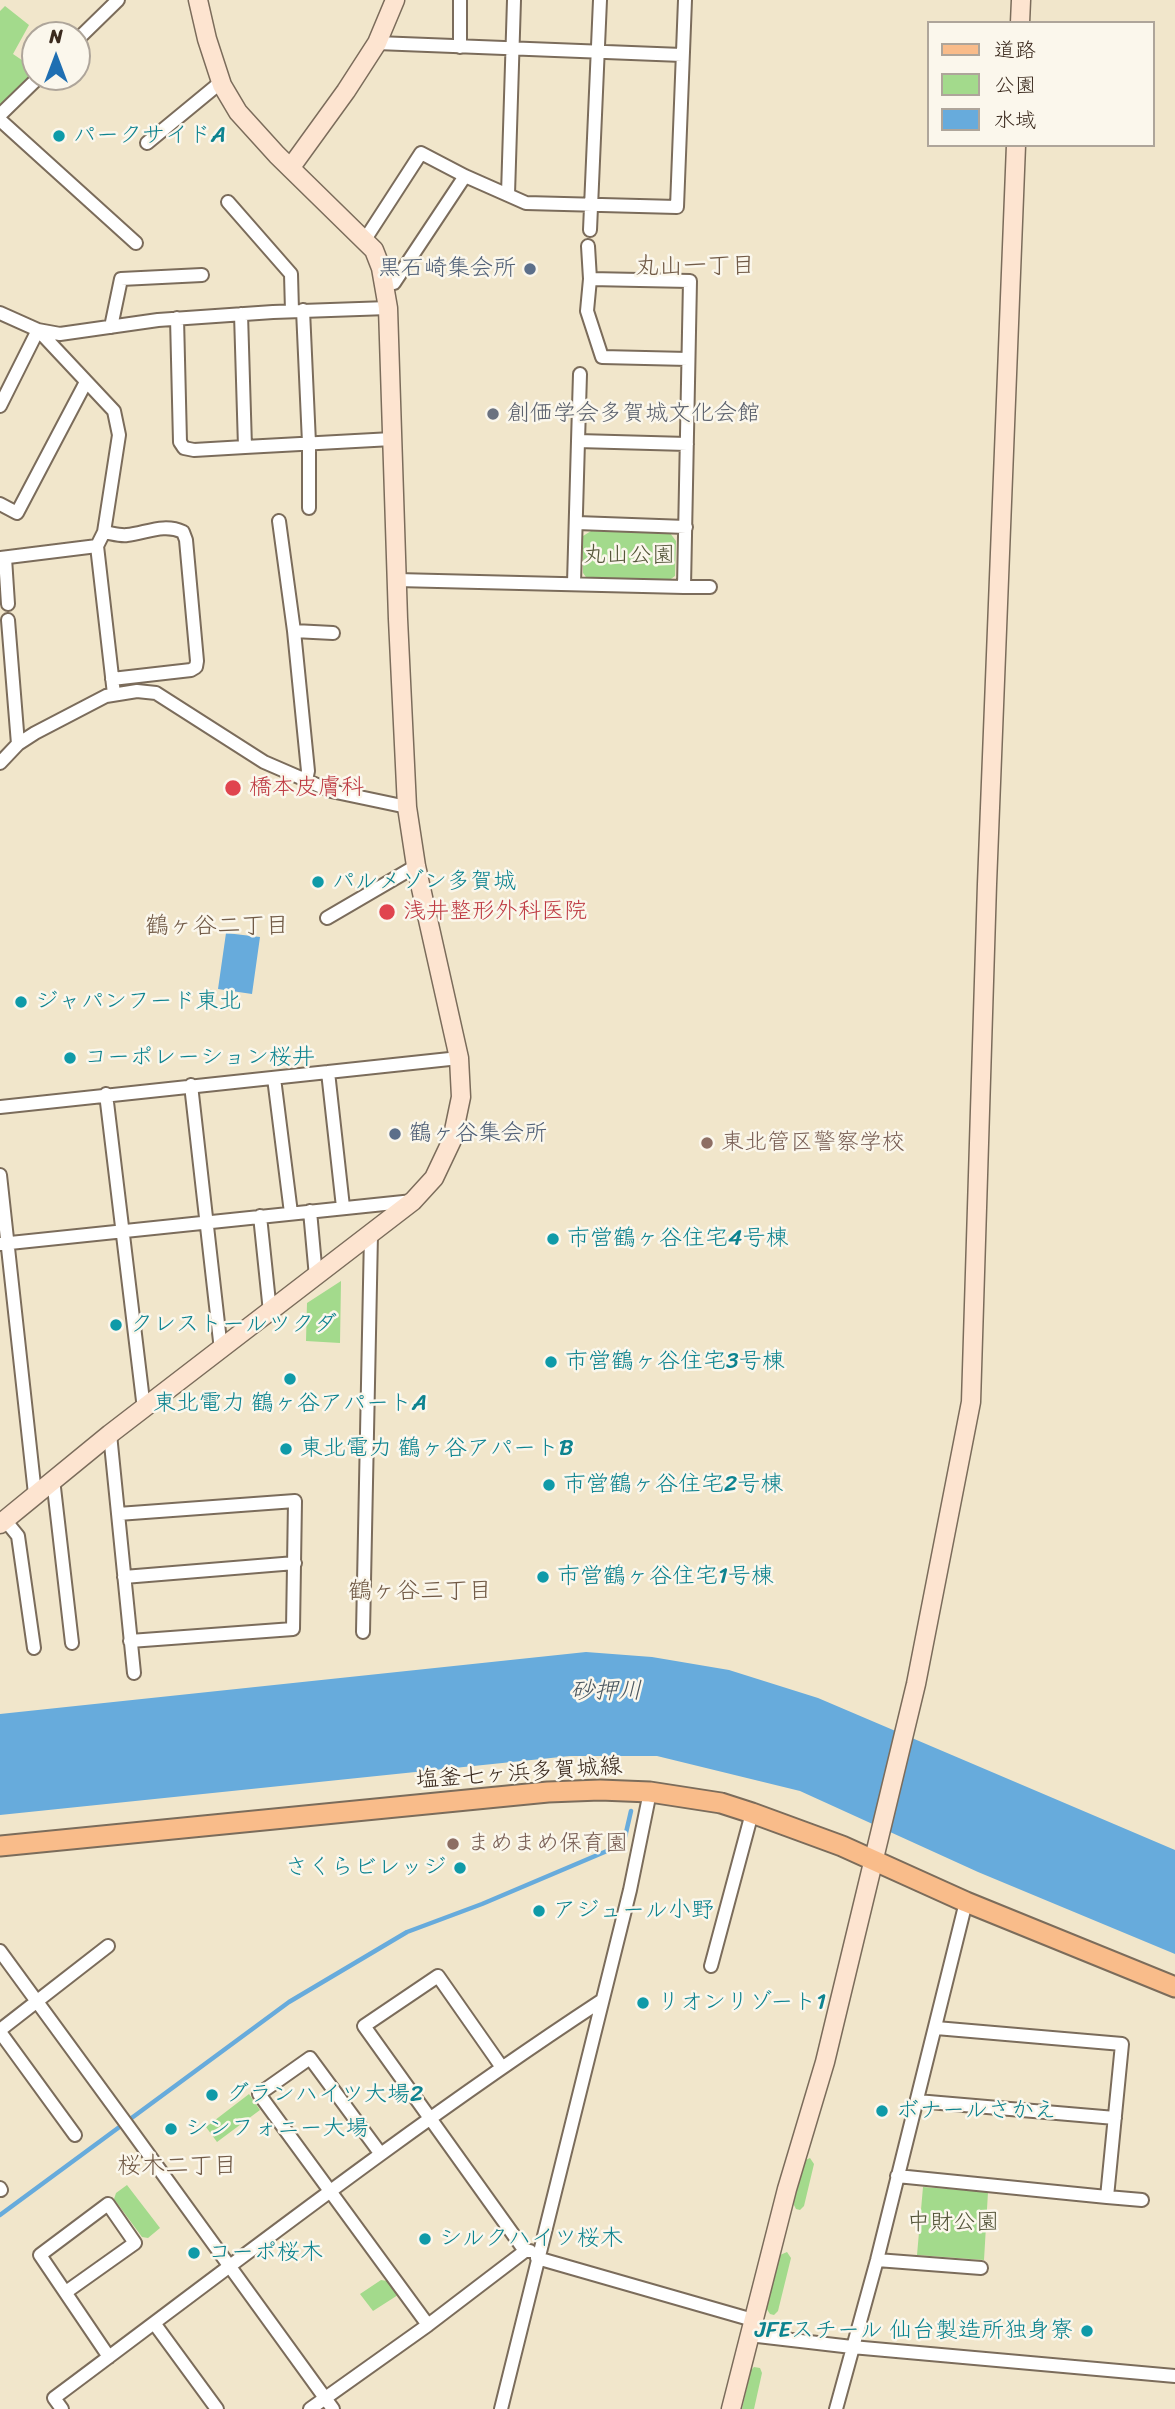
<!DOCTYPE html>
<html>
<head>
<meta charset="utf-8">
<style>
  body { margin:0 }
  #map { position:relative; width:1175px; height:2409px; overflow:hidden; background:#f1e6cb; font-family:Sriracha,"Klee One",sans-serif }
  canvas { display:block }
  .legend { position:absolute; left:927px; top:21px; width:228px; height:126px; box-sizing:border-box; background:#fbf7ec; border:2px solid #aea59a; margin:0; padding:9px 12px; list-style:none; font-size:21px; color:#3b2a1e }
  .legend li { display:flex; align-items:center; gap:14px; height:35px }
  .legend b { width:35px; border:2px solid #aea59a }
  .north { position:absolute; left:21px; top:21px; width:70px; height:70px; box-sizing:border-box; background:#fbf7ec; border:2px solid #aea59a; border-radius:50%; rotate:0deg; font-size:19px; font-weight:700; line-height:28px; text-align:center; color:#3b2a1e }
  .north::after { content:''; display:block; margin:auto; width:24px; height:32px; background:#1f6fb2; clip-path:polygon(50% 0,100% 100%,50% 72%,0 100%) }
</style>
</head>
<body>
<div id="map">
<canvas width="1175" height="2409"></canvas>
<ul class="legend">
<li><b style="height:9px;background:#f9bc8a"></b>道路</li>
<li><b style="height:19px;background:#a3da8c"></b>公園</li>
<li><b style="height:19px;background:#67abdc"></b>水域</li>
</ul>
<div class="north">N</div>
</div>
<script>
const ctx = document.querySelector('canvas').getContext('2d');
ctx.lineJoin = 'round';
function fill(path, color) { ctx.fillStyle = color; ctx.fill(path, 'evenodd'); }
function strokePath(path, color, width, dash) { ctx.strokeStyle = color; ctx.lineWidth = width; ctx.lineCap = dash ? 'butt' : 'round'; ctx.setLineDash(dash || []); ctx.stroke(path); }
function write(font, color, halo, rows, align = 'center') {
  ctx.font = font + ' Sriracha,"Klee One",sans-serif'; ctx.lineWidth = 5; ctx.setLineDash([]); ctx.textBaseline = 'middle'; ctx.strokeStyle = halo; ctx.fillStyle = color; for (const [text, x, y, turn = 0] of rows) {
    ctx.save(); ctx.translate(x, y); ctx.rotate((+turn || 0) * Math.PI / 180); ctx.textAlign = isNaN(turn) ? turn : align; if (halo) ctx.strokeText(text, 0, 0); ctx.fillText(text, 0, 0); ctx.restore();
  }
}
fill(new Path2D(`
  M 5,6 L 29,25 L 13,54 L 35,69 L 35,77 L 0,115 L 0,11 Z
  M 591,531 L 670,533 L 676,541 L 675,576 L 668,581 L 588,580 L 583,573 L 583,536 Z
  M 341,1281 L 340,1343 L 306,1341 L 307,1303 Z
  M 249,2094 L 260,2110 L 217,2142 L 206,2127 Z
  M 810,2158 L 814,2164 L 804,2206 L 800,2210 L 796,2209 L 793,2203 L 803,2161 Z
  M 127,2185 L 160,2228 L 148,2238 L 142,2237 L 114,2199 L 116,2193 Z
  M 923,2187 L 988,2192 L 984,2260 L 917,2255 Z
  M 787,2252 L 791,2258 L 778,2311 L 774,2315 L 770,2314 L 766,2308 L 780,2255 Z
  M 381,2280 L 387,2281 L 398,2295 L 373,2311 L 360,2294 Z
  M 754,2367 L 760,2368 L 762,2373 L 754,2409 L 742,2409 L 751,2370 Z`), '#a3da8c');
fill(new Path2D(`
  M 226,933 L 260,937 L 252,994 L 218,989 Z
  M 586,1652 L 652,1657 L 729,1670 L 818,1698 L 1175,1850 L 1175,1954 L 978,1872 L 800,1791 L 657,1756 L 570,1756 L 0,1815 L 0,1714 Z`), '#67abdc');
strokePath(new Path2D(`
  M 0,2215 L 289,2002 L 407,1932 L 482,1904 L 614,1848 L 625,1837 L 631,1811`), '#67abdc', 4.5);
const street = new Path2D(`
  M 77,40 L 118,0
  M 377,43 L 682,55
  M 460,47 L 460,0
  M 0,115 L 39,77
  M 0,120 L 136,243
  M 147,143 L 221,82
  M 508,194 L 514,0
  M 228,202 L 291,274 L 292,311
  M 590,230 L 600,0
  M 364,241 L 421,153 L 465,176 L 526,203 L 677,207 L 685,0
  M 588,246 L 590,279
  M 385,285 L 394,283 L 465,176
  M 303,310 L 309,443 L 309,508
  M 0,313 L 38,330 L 60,334 L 158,320 L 273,312 L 388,308
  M 241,314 L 245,447 L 392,439
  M 177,318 L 180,442 L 184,448 L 194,450 L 245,447
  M 111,327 L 121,279 L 202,275
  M 0,406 L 38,330 L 114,411 L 119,435 L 104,532 L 97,546 L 114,694
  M 578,441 L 580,374
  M 0,504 L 17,513 L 86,382
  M 279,521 L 294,631
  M 577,523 L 686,527
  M 104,532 C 111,533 120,536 127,535 C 146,533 164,523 183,532 L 186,540 L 197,661 L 196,667 L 191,670 L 112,679
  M 0,558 L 97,546
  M 5,558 L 8,604
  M 397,580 L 684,587 L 690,281 L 590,279 L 587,311 L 602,357 L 688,359
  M 574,583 L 578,441 L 687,444
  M 684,587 L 710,587
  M 8,620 L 18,744
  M 0,763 L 18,744 L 35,733 L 106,696 L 137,691 L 156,693 L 264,762 L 331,791 L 407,807
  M 306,780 L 308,771 L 294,631 L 333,633
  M 327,918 L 416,866
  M 328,1072 L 343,1207
  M 274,1078 L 291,1213
  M 191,1085 L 221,1350
  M 106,1094 L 144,1409
  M 0,1107 L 459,1058
  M 0,1175 L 35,1494
  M 310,1211 L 316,1277
  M 260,1216 L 270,1312
  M 0,1244 L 413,1201
  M 110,1434 L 134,1673
  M 53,1479 L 72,1643
  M 118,1514 L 295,1501 L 293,1629 L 130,1641
  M 5,1520 L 18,1536 L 34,1648
  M 124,1577 L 295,1563
  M 363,1632 L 371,1234
  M 0,1951 C 112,2103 222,2256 333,2409
  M 711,1966 L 752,1813
  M 0,2030 L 108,1946
  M 0,2032 L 75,2135
  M 501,2066 L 438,1976 L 364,2026 L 525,2251
  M 917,2101 L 1115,2118
  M 380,2153 L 310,2058 L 259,2094 L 428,2325
  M 897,2176 L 1107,2197 L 1122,2044 L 936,2028
  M 0,2188 L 1,2190
  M 1107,2197 L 1142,2200
  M 537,2258 L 753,2320
  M 877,2260 L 981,2268
  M 66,2292 L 135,2243 L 108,2204 L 40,2255 L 109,2357
  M 154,2323 L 217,2409
  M 749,2335 L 852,2347 L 1175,2376
  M 62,2409 L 54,2398 C 235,2263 412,2125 601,2001
  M 310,2409 L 428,2325 L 525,2251 L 530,2251
  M 501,2409 L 630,1890 L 650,1792
  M 836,2409 L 877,2260 L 966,1902`);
const secondary = new Path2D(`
  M 1020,23 L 1021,0
  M 291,167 L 346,91 L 377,43 L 395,0
  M 0,1524 L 110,1434 L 413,1201 L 434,1178 L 452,1140 L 461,1097 L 459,1058 L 416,866 L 407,807 L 398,619 L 388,308 L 381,268 L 374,250 L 277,155 L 238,112 L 222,85 L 207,39 L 198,0
  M 731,2409 L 787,2189 L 825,2062 L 916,1684 L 971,1402 L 987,884 L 1016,145`);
const primary = new Path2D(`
  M 0,1846 L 548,1792 L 600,1790 L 650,1792 L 721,1803 L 752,1813 L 842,1846 L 966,1902 L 1175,1987`);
strokePath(street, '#7b6c5b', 16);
strokePath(secondary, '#7b6c5b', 21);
strokePath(primary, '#7b6c5b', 23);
strokePath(street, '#fff', 12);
strokePath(secondary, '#fde4d0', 18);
strokePath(primary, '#f9bc8a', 19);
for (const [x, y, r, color] of [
  [59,136,7,"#0f9aa8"],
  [530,269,7,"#5c6f8a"],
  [493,414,7,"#6b7280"],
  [233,788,9,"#e0444e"],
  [318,882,7,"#0f9aa8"],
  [387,912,9,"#e0444e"],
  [21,1002,7,"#0f9aa8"],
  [70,1058,7,"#0f9aa8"],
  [395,1134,7,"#5c6f8a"],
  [707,1143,7,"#8d6e63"],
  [553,1239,7,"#0f9aa8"],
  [116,1325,7,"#0f9aa8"],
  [551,1362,7,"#0f9aa8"],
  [290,1379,7,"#0f9aa8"],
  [286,1449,7,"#0f9aa8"],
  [549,1485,7,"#0f9aa8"],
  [543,1577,7,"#0f9aa8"],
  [453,1844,7,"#8d6e63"],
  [460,1868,7,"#0f9aa8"],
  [539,1911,7,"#0f9aa8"],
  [643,2003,7,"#0f9aa8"],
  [212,2095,7,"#0f9aa8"],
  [882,2111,7,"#0f9aa8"],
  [171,2129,7,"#0f9aa8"],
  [425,2239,7,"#0f9aa8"],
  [194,2253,7,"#0f9aa8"],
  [1087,2331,7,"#0f9aa8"]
]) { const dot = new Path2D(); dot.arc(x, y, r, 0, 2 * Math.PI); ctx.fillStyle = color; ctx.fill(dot); strokePath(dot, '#fbf7ec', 2.5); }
write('23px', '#0d838f', '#fbf7ec', [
  ["パークサイドA",73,136],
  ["パルメゾン多賀城",332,882],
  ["ジャパンフード東北",35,1002],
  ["コーポレーション桜井",84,1058],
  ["市営鶴ヶ谷住宅4号棟",567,1239],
  ["クレストールツクダ",130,1325],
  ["市営鶴ヶ谷住宅3号棟",565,1362],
  ["東北電力 鶴ヶ谷アパートA",290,1404,"center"],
  ["東北電力 鶴ヶ谷アパートB",300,1449],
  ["市営鶴ヶ谷住宅2号棟",563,1485],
  ["市営鶴ヶ谷住宅1号棟",557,1577],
  ["さくらビレッジ",446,1868,"right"],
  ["アジュール小野",553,1911],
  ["リオンリゾート1",657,2003],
  ["グランハイツ大場2",226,2095],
  ["ボナールさかえ",896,2111],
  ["シンフォニー大場",185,2129],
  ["シルクハイツ桜木",439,2239],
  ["コーポ桜木",208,2253],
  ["JFEスチール 仙台製造所独身寮",1073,2331,"right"]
], 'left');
write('23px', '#4e5e75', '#fbf7ec', [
  ["黒石崎集会所",516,269],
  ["鶴ヶ谷集会所",409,1134,"left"]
], 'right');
write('23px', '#5b616d', '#fbf7ec', [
  ["創価学会多賀城文化会館",507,414]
], 'left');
write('23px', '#55563a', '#fbf7ec', [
  ["丸山公園",629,556],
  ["中財公園",953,2223]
]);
write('23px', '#be3a42', '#fbf7ec', [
  ["橋本皮膚科",249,788],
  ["浅井整形外科医院",403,912]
], 'left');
write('23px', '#785e54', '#fbf7ec', [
  ["東北管区警察学校",721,1143],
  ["まめまめ保育園",467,1844]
], 'left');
write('23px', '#3b2a1e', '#fbf7ec', [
  ["塩釜七ヶ浜多賀城線",519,1774,-4]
]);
write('24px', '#715a46', '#fbf7ec', [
  ["丸山一丁目",695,267],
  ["鶴ヶ谷二丁目",217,927],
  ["鶴ヶ谷三丁目",420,1592],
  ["桜木二丁目",177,2167]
]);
write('italic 24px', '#4a5760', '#fbf7ec', [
  ["砂押川",606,1692]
]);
</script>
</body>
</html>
